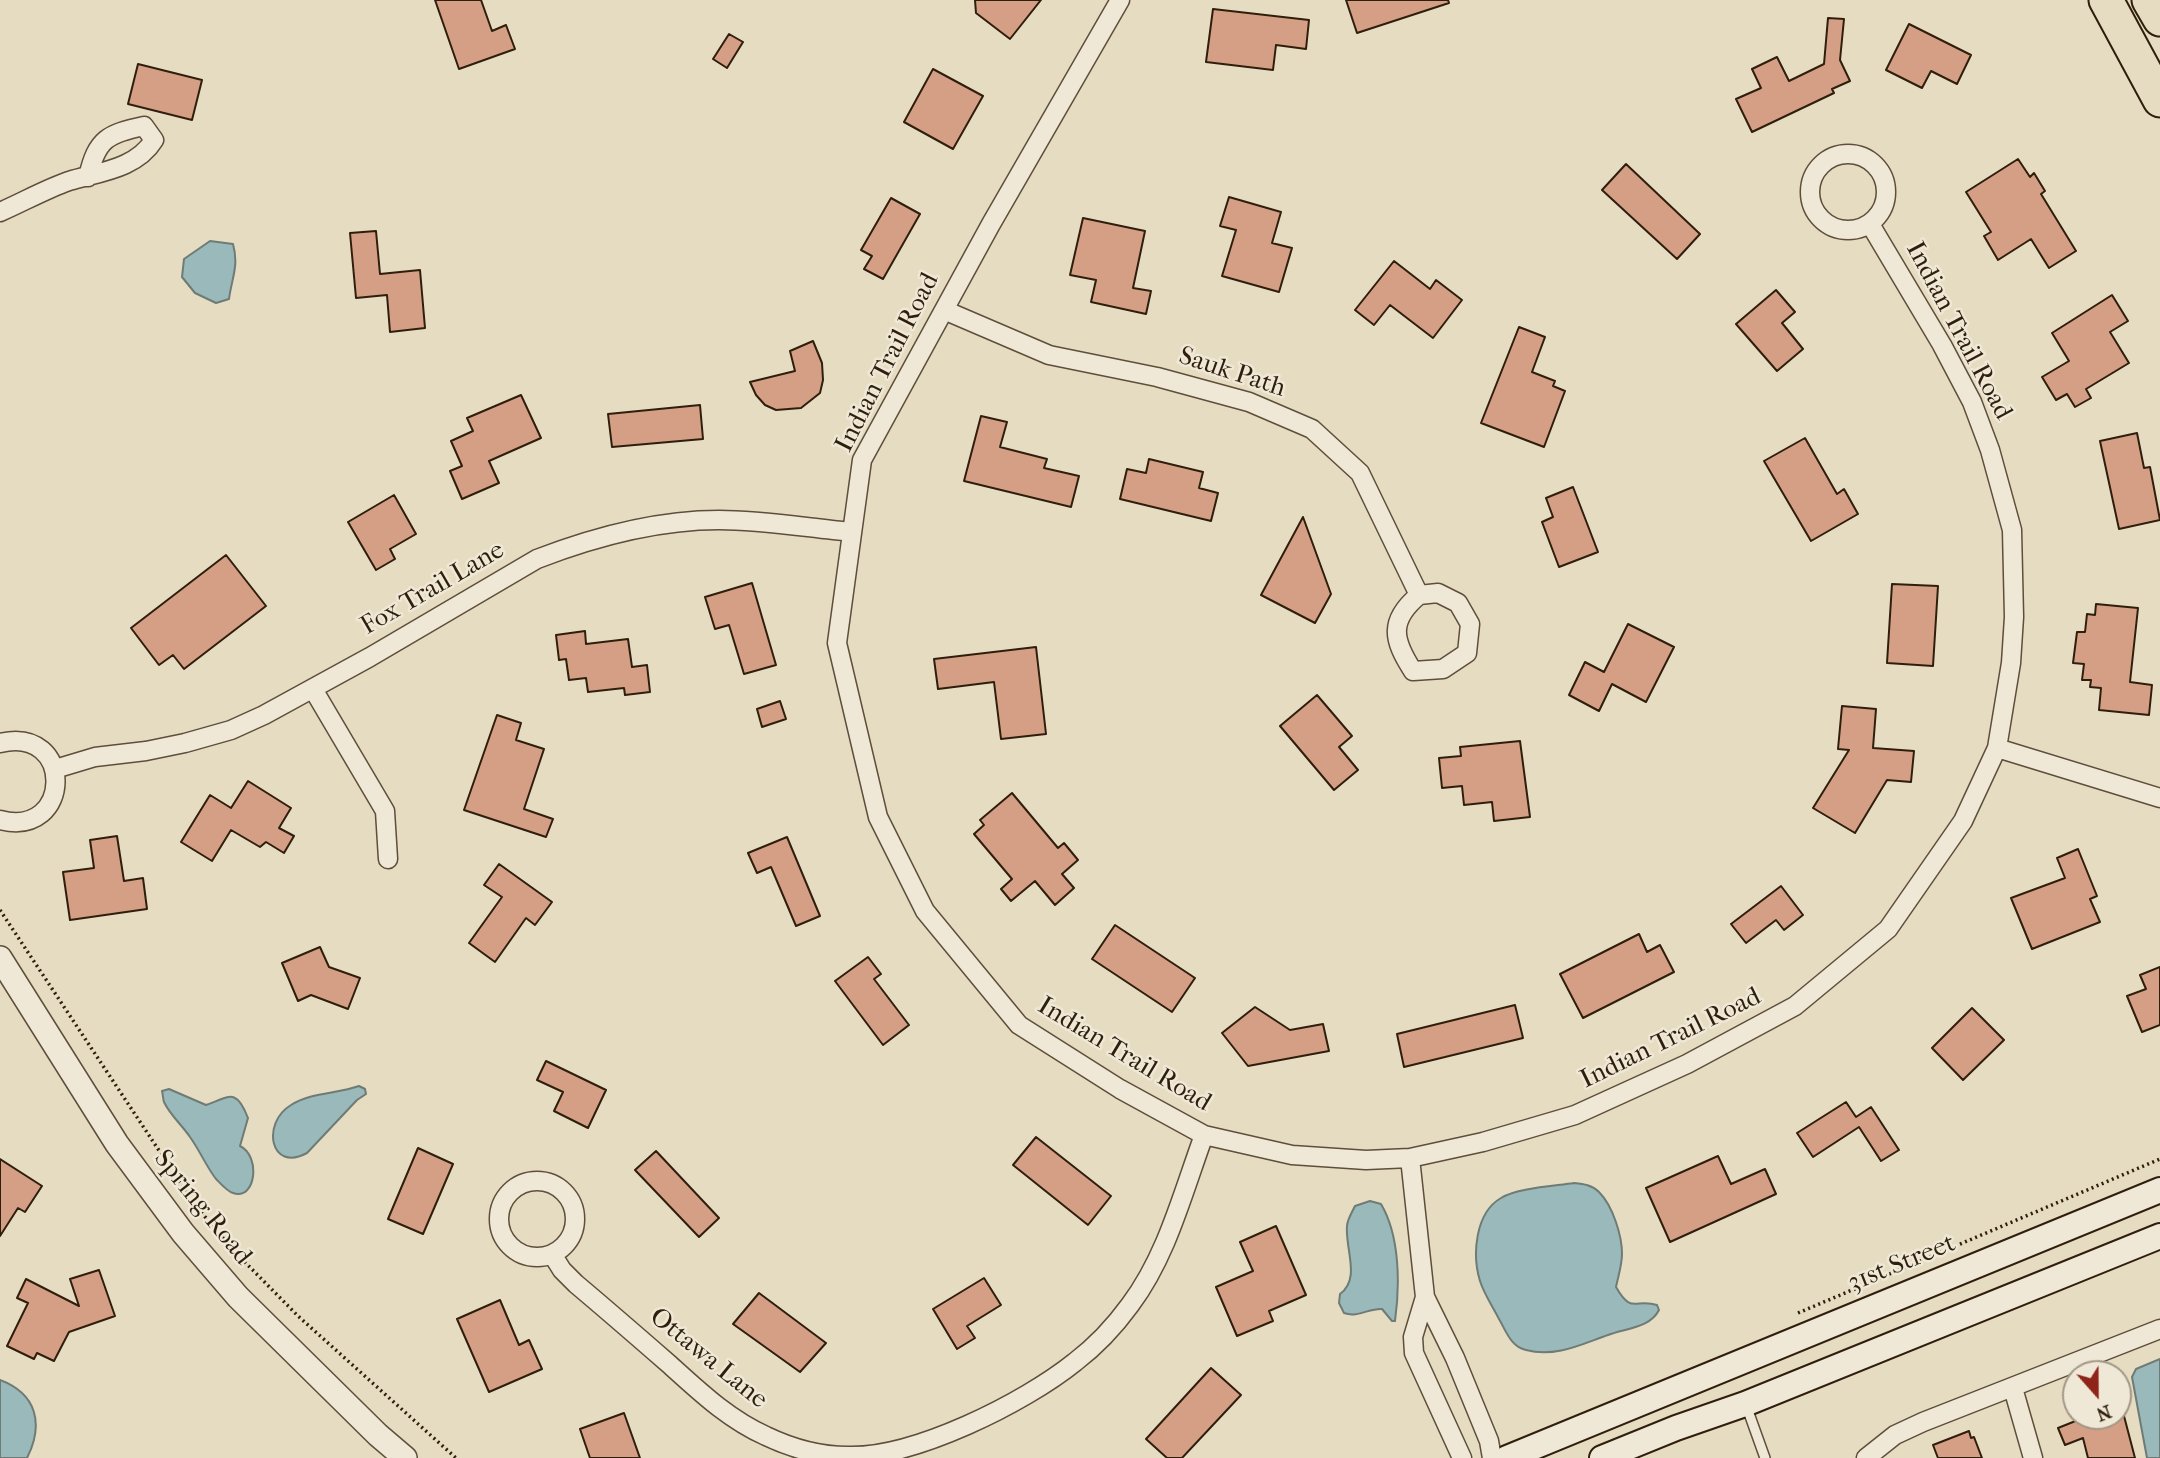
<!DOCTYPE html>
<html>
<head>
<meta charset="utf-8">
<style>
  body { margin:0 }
  #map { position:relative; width:2160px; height:1458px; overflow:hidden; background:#e6dcc2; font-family:"IM FELL French Canon",serif }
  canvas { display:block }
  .north { position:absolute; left:2062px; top:1360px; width:70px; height:70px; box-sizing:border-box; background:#efe8d7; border:2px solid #a39786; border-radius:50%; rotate:159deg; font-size:19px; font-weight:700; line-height:28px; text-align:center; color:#301e0d }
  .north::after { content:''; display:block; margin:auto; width:24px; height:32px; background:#8f2418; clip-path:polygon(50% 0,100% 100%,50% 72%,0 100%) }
</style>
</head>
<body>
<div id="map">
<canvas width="2160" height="1458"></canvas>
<div class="north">N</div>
</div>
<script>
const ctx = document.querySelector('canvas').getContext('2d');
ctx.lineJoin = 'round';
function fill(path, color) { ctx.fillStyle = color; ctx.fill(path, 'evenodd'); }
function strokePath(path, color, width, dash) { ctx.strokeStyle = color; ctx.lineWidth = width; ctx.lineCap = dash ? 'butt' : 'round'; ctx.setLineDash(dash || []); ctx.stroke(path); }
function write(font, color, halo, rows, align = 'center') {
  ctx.font = font + ' "IM FELL French Canon",serif'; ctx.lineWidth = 5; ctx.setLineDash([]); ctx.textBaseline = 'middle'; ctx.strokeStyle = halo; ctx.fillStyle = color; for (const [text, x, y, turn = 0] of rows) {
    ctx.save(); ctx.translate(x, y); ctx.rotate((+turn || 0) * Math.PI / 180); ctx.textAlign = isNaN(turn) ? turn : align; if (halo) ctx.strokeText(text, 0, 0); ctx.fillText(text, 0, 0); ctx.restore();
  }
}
const water = new Path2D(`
  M 210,241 L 233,244 C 239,266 232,277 229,299 L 216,303 L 195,293 L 182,277 L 184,259 Z
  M 359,1086 L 365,1089 L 366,1094 L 357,1100 L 307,1153 C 270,1173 261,1123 291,1105 C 311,1092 337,1094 359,1086 Z
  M 169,1089 L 206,1105 C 229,1097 236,1087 248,1118 L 240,1146 C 261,1156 256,1201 233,1193 C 228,1192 220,1183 216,1179 C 206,1166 200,1151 190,1137 C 182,1125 170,1115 164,1102 C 163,1099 163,1095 162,1091 Z
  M 1574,1183 C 1584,1184 1592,1185 1599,1192 C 1613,1206 1622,1236 1622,1254 C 1622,1265 1618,1277 1616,1287 C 1632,1315 1635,1298 1657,1305 L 1659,1310 C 1650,1328 1626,1328 1608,1335 C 1582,1344 1555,1358 1526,1350 C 1511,1347 1506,1331 1499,1319 C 1493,1307 1484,1294 1480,1281 C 1472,1255 1475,1213 1501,1198 C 1517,1188 1555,1186 1574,1183 Z
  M 1370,1201 L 1381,1204 C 1400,1236 1400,1285 1395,1321 L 1392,1321 L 1382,1309 C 1369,1308 1358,1318 1344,1313 L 1339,1303 L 1340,1294 C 1361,1279 1345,1249 1347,1226 C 1347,1220 1352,1212 1355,1206 Z
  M 2160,1359 L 2160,1458 L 2147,1458 L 2132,1377 L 2136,1369 Z
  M 0,1380 C 37,1394 44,1424 27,1458 L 0,1458 Z`);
fill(water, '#99b9bb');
strokePath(water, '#6f7b75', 2);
const building = new Path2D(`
  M 435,0 L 481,0 L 492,31 L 506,25 L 515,49 L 459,69 Z
  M 975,0 L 1041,0 L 1010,39 L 976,13 Z
  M 1346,0 L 1448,0 L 1449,3 L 1357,33 Z
  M 1213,9 L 1309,20 L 1306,49 L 1276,45 L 1273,70 L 1206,62 Z
  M 1828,18 L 1844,19 L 1840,60 L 1850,81 L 1832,89 L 1834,93 L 1752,132 L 1736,99 L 1761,88 L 1752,69 L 1777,57 L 1789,81 L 1824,64 Z
  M 1909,24 L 1971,55 L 1957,84 L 1931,71 L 1922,88 L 1886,70 Z
  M 729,34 L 743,42 L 727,68 L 713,59 Z
  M 138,64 L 202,80 L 192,120 L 128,104 Z
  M 933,69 L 983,96 L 953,149 L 904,122 Z
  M 2018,159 L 2030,177 L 2034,173 L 2045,191 L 2041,194 L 2076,251 L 2049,268 L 2031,239 L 1998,260 L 1984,236 L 1991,232 L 1966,192 Z
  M 1626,164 L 1700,234 L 1677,259 L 1602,190 Z
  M 1229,197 L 1281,212 L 1272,243 L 1292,248 L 1279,292 L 1222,276 L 1236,230 L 1220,226 Z
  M 891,198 L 920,214 L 883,279 L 864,269 L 872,256 L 861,250 Z
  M 1083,218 L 1145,231 L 1133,288 L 1151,291 L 1146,314 L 1091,302 L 1096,280 L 1070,275 Z
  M 376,231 L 380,274 L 420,270 L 425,328 L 390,332 L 387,295 L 356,298 L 350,233 Z
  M 1394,261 L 1430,289 L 1436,280 L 1462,300 L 1433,338 L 1390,305 L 1374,325 L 1355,310 Z
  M 1776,290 L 1795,312 L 1782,323 L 1803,349 L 1777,371 L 1736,324 Z
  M 2112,295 L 2128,321 L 2110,332 L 2129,363 L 2086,389 L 2091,398 L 2075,407 L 2067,394 L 2056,400 L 2042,377 L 2069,361 L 2052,333 Z
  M 1519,327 L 1545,337 L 1532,372 L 1555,381 L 1553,386 L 1565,391 L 1544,447 L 1481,423 Z
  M 813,341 L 822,363 L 823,380 L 820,393 L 801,408 L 776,410 L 765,405 L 756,395 L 750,382 L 795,371 L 790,351 Z
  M 521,395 L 541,438 L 489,461 L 499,483 L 462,499 L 450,471 L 462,466 L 451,441 L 473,431 L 467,418 Z
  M 700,405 L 703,439 L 612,447 L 608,414 Z
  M 981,416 L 1007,422 L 1000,447 L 1047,459 L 1044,468 L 1079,476 L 1071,507 L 964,481 Z
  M 2137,433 L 2144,468 L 2150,467 L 2160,520 L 2119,529 L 2100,441 Z
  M 1805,438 L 1837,494 L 1844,489 L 1858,514 L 1811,541 L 1764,461 Z
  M 1149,459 L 1203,472 L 1199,488 L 1218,493 L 1211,521 L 1120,499 L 1127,469 L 1146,473 Z
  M 1573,487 L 1598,552 L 1559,567 L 1542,522 L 1553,517 L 1546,498 Z
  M 394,495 L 416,534 L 390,549 L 395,559 L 376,570 L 348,522 Z
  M 1303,517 L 1331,594 L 1315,623 L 1261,595 Z
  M 226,555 L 266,606 L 184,669 L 173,655 L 159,665 L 131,628 Z
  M 752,583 L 776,665 L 744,674 L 729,625 L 715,629 L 705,597 Z
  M 1892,584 L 1938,586 L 1933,666 L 1887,663 Z
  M 2096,604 L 2138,608 L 2130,682 L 2152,685 L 2149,715 L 2099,710 L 2101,688 L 2090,687 L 2091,680 L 2082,680 L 2084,664 L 2073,663 L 2077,632 L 2085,632 L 2087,614 L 2095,615 Z
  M 1628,624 L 1674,647 L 1646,702 L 1612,684 L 1599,711 L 1569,695 L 1585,662 L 1604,672 Z
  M 585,631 L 586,644 L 628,639 L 632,667 L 647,665 L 650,692 L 625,695 L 624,688 L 588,692 L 586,678 L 569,680 L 566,659 L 559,660 L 556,635 Z
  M 1036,647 L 1046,734 L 1001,739 L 994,682 L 938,689 L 934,659 Z
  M 1317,695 L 1352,736 L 1339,747 L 1358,770 L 1334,790 L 1280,726 Z
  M 780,701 L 786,719 L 762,727 L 757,709 Z
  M 1842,706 L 1876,709 L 1873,748 L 1914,751 L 1911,782 L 1887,780 L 1855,833 L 1813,808 L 1849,750 L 1838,749 Z
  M 497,715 L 521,723 L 516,740 L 544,749 L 524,809 L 553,819 L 546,837 L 464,810 Z
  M 1520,741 L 1530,817 L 1494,821 L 1492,802 L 1464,805 L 1462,786 L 1442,788 L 1439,758 L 1461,756 L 1460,747 Z
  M 248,781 L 291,808 L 279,828 L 294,836 L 284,853 L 266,842 L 260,847 L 231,830 L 212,861 L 181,842 L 210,795 L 231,808 Z
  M 1012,793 L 1058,848 L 1064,843 L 1078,860 L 1062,874 L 1074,888 L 1055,905 L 1035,881 L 1011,901 L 1001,889 L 1012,879 L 974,834 L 984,825 L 980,820 Z
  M 117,836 L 124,881 L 143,878 L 147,909 L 70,920 L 63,872 L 94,868 L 90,840 Z
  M 787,837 L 820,916 L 796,926 L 771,867 L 757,873 L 748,853 Z
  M 2078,849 L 2097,896 L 2090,899 L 2100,922 L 2032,949 L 2011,898 L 2065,878 L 2057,858 Z
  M 499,864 L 552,902 L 535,925 L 526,918 L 495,962 L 469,943 L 502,897 L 484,885 Z
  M 1781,886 L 1803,915 L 1784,930 L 1776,920 L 1746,943 L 1731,924 Z
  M 1115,925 L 1195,978 L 1172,1012 L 1092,959 Z
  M 1639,934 L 1647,952 L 1660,945 L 1674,972 L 1583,1018 L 1560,974 Z
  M 320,947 L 329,967 L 360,978 L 348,1009 L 311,995 L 298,1001 L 282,963 Z
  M 868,957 L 881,974 L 874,979 L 909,1025 L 883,1045 L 835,981 Z
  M 2160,967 L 2160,1025 L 2142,1032 L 2127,996 L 2146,989 L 2140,975 Z
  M 1515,1005 L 1523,1038 L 1404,1067 L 1397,1034 Z
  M 1255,1007 L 1290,1030 L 1323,1024 L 1329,1051 L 1248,1066 L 1222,1033 Z
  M 1972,1008 L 2004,1040 L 1963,1080 L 1932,1048 Z
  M 546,1061 L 606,1090 L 588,1128 L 554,1111 L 563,1092 L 537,1080 Z
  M 1846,1102 L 1856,1117 L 1871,1107 L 1899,1150 L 1881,1161 L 1859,1127 L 1813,1157 L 1797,1133 Z
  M 1036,1137 L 1111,1196 L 1088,1225 L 1013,1165 Z
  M 418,1148 L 453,1164 L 423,1234 L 388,1219 Z
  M 656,1151 L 719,1218 L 699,1237 L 635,1170 Z
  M 1718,1156 L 1731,1184 L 1765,1169 L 1776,1194 L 1670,1242 L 1646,1188 Z
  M 0,1159 L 42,1186 L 25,1212 L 18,1208 L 0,1236 Z
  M 1276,1226 L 1306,1295 L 1269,1311 L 1273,1321 L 1237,1336 L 1216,1287 L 1253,1271 L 1240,1242 Z
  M 99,1270 L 115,1316 L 69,1332 L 54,1361 L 37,1353 L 34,1359 L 7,1346 L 28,1303 L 17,1298 L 26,1279 L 79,1306 L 70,1279 Z
  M 984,1278 L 1001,1305 L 967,1326 L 975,1338 L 957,1349 L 933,1309 Z
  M 759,1293 L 826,1343 L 800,1372 L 733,1324 Z
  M 500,1300 L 519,1345 L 529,1340 L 542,1369 L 489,1392 L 457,1319 Z
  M 1211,1368 L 1241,1395 L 1182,1458 L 1167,1458 L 1146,1439 Z
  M 624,1413 L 640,1458 L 590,1458 L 580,1429 Z
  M 2076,1416 L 2124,1416 L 2135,1458 L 2088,1458 L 2083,1438 L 2065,1445 L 2058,1428 L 2078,1420 Z
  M 1969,1431 L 1971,1438 L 1974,1437 L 1982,1458 L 1938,1458 L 1933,1445 Z`);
fill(building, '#d49f85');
strokePath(building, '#301e0d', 2);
const service = new Path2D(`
  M 1746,1405 L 1765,1458`);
const minor = new Path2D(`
  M 1120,0 L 991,224 L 862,460 L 837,643 L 878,817 L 925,911 L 1019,1025 L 1120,1089 L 1204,1135 L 1292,1155 L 1366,1160 L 1410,1158 L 1483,1142 L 1575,1115 L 1687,1064 L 1795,1006 L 1888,929 L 1963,821 L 1997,748 L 2011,663 L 2014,617 L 2012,530 L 1990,450 L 1972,402 L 1942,345 L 1870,224
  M1810 192a38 38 0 1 1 76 0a38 38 0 1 1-76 0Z
  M 0,212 C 23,202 46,189 69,181 C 99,172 136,169 154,140 L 144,126 C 108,134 97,138 88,177
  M 944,310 L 1049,355 L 1157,377 L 1249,402 L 1312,429 L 1360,473 L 1419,595 C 1388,621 1393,640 1413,671 L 1443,669 L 1467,653 L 1470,624 L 1458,603 L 1438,593 L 1419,595
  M 313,689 L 385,811 L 388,859
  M 0,743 C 75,725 73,839 0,820
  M 1997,748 L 2160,798
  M 55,769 L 95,757 L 146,751 L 185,743 L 231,730 L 264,715 L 370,657 L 537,559 C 594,537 657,520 719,520 C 763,520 808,528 852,532
  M 1410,1158 L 1425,1297 L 1455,1358 L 1489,1441 L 1492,1458
  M499 1219a38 38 0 1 1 76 0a38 38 0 1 1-76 0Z
  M 552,1254 L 562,1270 L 576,1284 C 607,1310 638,1337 669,1364 C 699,1391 728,1419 766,1436 C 791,1448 820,1456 848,1456 C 914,1458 1024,1403 1075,1362 C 1096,1346 1114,1327 1130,1305 C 1167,1256 1183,1192 1204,1135
  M 1425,1297 L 1413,1337 L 1414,1353 L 1462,1458
  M 2013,1388 L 2033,1458
  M 1866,1458 L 1895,1435 L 1923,1422 L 2160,1329`);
const tertiary = new Path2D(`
  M 0,958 L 117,1144 L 183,1233 L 238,1297 L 378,1435 L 405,1458`);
const secondary = new Path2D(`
  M 1507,1458 L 2160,1190
  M 1602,1458 L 1676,1428 L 1745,1404 L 2160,1236`);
const motorway = new Path2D(`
  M 2106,0 L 2160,100
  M 2149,0 L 2160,19`);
strokePath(service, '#5e4e3a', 12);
strokePath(minor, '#5e4e3a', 21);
strokePath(tertiary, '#5e4e3a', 26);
strokePath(secondary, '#301e0d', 28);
strokePath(motorway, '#301e0d', 37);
strokePath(new Path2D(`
  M 0,910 L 195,1205 L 235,1252 L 298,1316 L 456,1458
  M 1798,1313 L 2160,1159`), '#301e0d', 3.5, [2, 3.5]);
strokePath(service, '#efe8d7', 9);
strokePath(minor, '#efe8d7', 18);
strokePath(tertiary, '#efe8d7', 23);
strokePath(secondary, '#efe8d7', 24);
strokePath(motorway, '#e6dcc2', 33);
write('26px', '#301e0d', '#efe8d7', [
  ["Indian Trail Road",1958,331,62],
  ["Indian Trail Road",888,363,-63],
  ["Sauk Path",1232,373,18],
  ["Fox Trail Lane",433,589,-30],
  ["Indian Trail Road",1671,1039,-26],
  ["Indian Trail Road",1124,1055,31],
  ["Spring Road",202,1208,51],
  ["31st Street",1902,1264,-22],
  ["Ottawa Lane",708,1359,39]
]);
</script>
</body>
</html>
